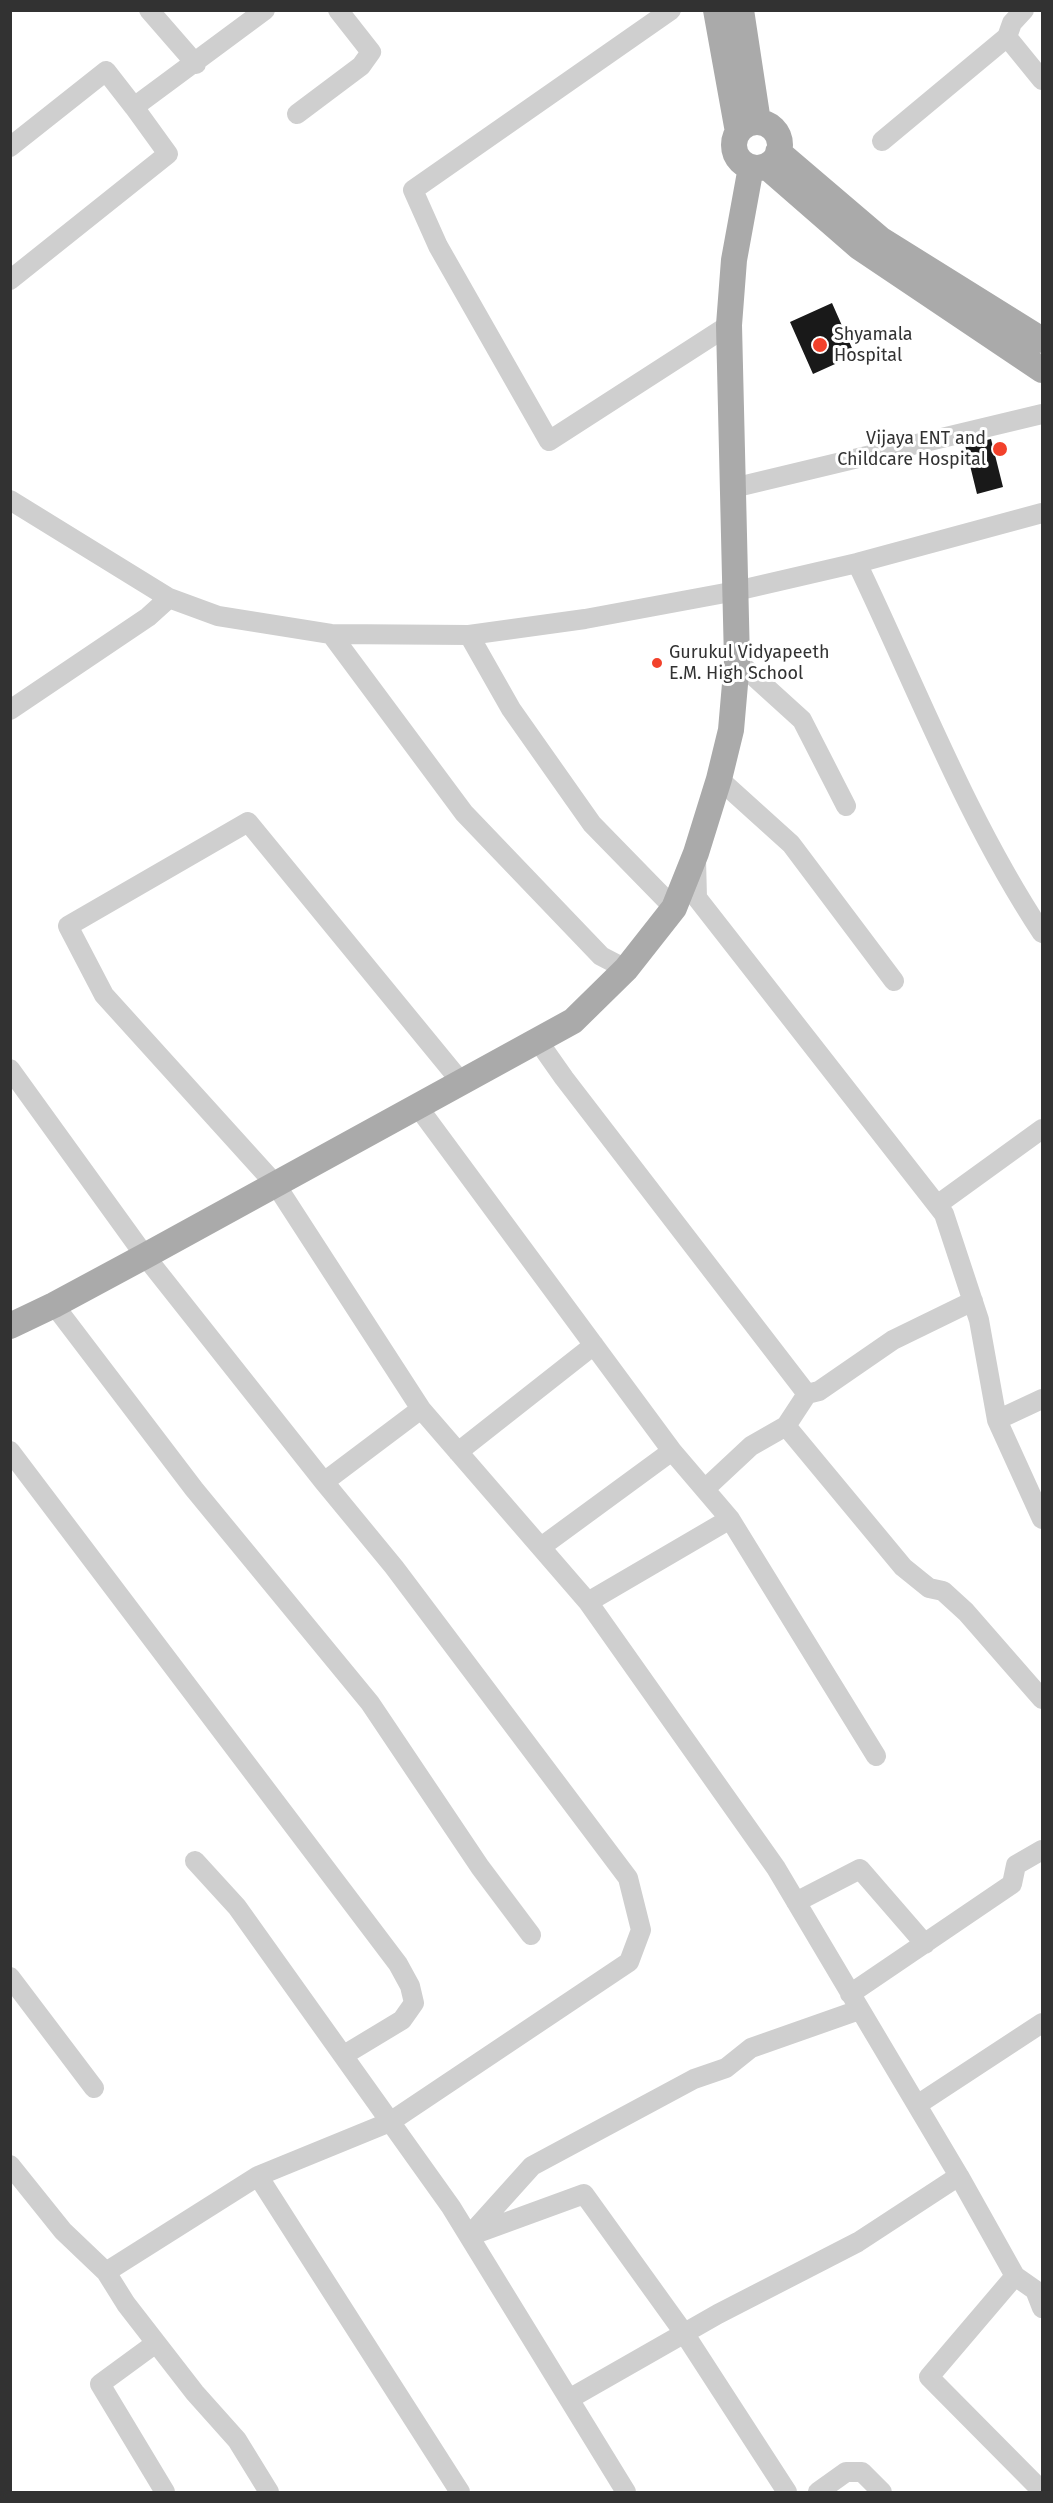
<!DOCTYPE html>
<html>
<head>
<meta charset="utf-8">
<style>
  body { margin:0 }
  #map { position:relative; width:1053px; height:2503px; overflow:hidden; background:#fff; font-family:"Fira Sans",sans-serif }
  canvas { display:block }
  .frame { position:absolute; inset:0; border:12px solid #323232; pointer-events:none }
</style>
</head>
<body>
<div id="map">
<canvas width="1053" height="2503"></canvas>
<div class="frame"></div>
</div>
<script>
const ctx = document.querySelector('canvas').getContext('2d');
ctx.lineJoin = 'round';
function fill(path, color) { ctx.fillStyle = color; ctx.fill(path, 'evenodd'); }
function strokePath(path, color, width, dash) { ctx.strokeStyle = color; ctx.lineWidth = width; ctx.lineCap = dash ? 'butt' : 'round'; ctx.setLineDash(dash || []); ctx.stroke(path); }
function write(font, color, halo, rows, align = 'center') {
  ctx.font = font + ' "Fira Sans",sans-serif'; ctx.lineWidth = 6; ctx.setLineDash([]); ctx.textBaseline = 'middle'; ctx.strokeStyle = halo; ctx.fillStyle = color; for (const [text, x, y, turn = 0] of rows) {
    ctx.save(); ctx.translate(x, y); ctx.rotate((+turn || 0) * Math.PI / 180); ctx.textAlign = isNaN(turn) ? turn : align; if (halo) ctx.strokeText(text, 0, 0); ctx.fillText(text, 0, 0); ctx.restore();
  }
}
fill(new Path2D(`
  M 832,303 L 855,355 L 813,374 L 790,322 Z
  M 991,439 L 1003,487 L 977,494 L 965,445 Z`), '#191919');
strokePath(new Path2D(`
  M 149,10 L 196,64
  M 671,10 L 413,190 L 438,246 L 549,441 L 729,325
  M 1007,37 L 1042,80
  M 297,114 L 361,66 L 371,52 L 338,10
  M 882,141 L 1007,37 L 1012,23 L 1024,10
  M 10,147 L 106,71 L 134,107 L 265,10
  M 10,280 L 168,154 L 134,107
  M 733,488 L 1042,414
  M 10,500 L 169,598 L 218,616 L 331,634 L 469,635 L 585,619 L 736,591 L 857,563 L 1042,513
  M 857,563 C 916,686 966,818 1042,933
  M 331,634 L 464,813 L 601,956 L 626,969
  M 469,635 L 511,709 L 592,824 L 674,908
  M 737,661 L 802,720 L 846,806
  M 10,710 L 148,617 L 169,598
  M 719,779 L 791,844 L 894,981
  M 696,859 L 697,898 L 944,1214 L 979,1320 L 997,1420 L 1042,1519
  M 538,1041 L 564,1078 L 807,1394
  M 10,1069 L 145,1256 L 324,1482 L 394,1567 L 628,1878 L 641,1930 L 629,1962 L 390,2122 L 258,2176
  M 462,1083 L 248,822 L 68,926 L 104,995 L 276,1185 L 421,1409 L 588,1602 L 776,1868 L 959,2176 L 858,2242 L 718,2314 L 569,2399
  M 418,1107 L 672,1451 L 730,1519 L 876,1756
  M 937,1205 L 1042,1129
  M 54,1305 L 194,1489 L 370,1703 L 480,1867 L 531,1935
  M 997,1420 L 1042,1399
  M 786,1426 L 903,1567 L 929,1588 L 943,1591 L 966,1612 L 1042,1699
  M 10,1451 L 398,1964 L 410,1986 L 414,2003 L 402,2020 L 344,2055
  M 458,1452 L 594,1345
  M 324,1482 L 421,1409
  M 706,1488 L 751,1446 L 786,1426 L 807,1394 L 819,1391 L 893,1340 L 973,1301
  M 541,1547 L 672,1451
  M 588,1602 L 730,1519
  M 195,1861 L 237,1907 L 451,2207 L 626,2492
  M 796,1902 L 860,1869 L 925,1944
  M 10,1977 L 94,2088
  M 850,1994 L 1012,1884 L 1016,1865 L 1042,1850
  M 917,2105 L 1042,2023
  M 10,2165 L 63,2231 L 106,2272 L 126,2304 L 195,2393 L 237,2440 L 269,2492
  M 959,2176 L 1015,2276 L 1035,2290 L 1042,2308
  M 106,2272 L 258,2176 L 460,2492
  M 1015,2276 L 929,2377 L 1042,2491
  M 156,2343 L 100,2384 L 165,2492
  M 787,2492 L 684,2333 L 584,2194 L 469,2236 L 532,2166 L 694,2079 L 726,2068 L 751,2048 L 859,2010
  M 818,2492 L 846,2472 L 862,2472 L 882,2492`), '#cfcfcf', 20);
strokePath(new Path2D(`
  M 716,10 L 738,132
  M 741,10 L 758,122
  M734 145a23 23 0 1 1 46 0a23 23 0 1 1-46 0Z
  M 778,152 L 880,239 L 1042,340
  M 766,166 L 859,247 L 1042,370
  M 10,1326 L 54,1305 L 145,1256 L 573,1021 L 626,969 L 674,908 L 696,853 L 719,779 L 731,730 L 737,661 L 729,325 L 734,260 L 751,167`), '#aaa', 26);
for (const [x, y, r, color] of [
  [820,345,8,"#f2412b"],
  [1000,449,8,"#f2412b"],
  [657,663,6,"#f2412b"]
]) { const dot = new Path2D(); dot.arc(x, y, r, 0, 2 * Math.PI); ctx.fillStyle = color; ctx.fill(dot); strokePath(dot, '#fff', 2); }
write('18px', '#323232', '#fff', [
  ["Shyamala",834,335],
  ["Hospital",834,356],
  ["Vijaya ENT and",986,439,"right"],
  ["Childcare Hospital",986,460,"right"],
  ["Gurukul Vidyapeeth",669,653],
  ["E.M. High School",669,674]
], 'left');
</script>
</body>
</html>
